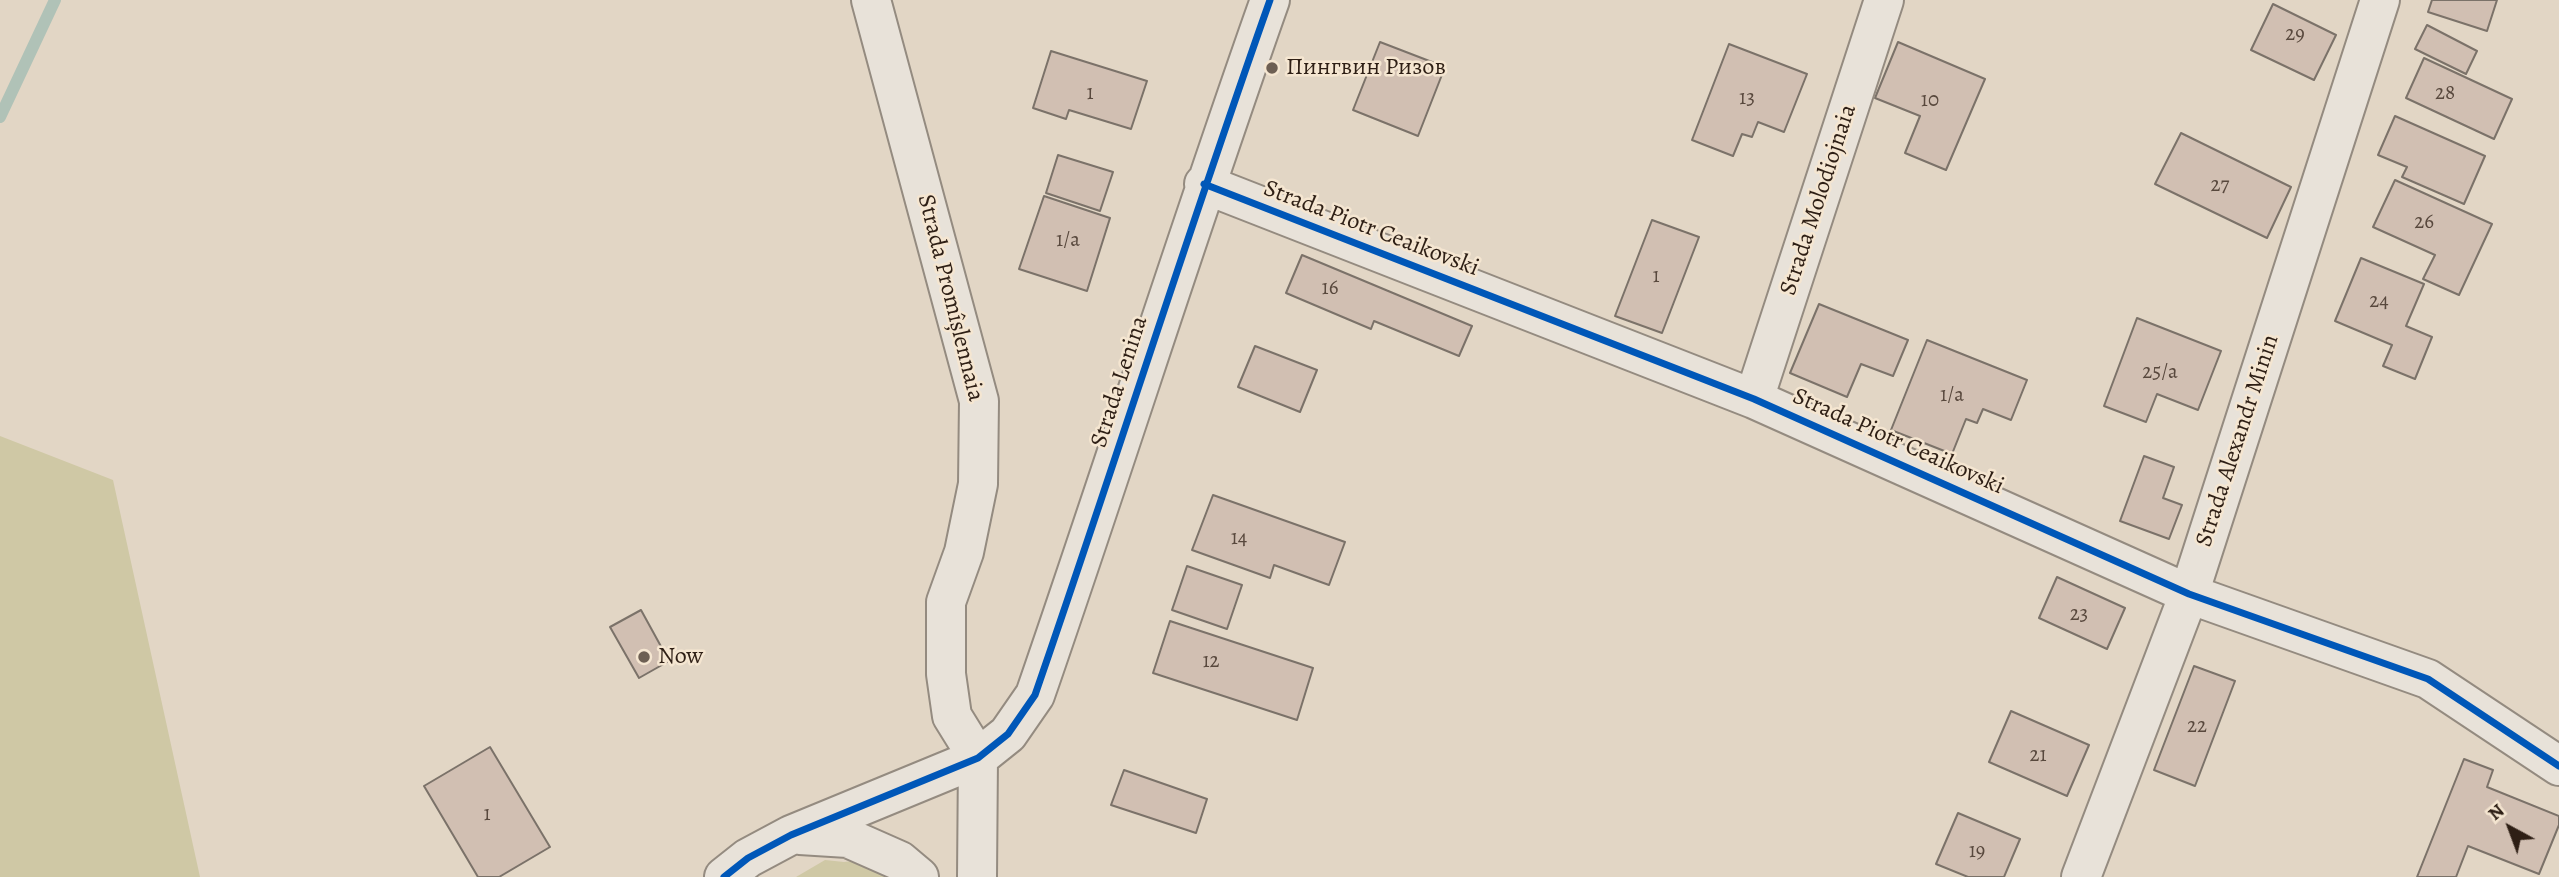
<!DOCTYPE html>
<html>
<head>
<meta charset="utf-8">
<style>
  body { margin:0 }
  #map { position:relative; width:2559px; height:877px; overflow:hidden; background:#e2d6c5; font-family:Alegreya,serif }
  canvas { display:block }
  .north { position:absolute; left:2475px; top:793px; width:70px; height:70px; -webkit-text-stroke:5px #f5e6d1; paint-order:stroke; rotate:319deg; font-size:19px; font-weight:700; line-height:28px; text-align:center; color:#2e1f15 }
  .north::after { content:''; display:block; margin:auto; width:24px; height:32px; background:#2e1f15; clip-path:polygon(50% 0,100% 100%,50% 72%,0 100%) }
</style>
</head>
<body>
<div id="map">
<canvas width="2559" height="877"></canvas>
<div class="north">N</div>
</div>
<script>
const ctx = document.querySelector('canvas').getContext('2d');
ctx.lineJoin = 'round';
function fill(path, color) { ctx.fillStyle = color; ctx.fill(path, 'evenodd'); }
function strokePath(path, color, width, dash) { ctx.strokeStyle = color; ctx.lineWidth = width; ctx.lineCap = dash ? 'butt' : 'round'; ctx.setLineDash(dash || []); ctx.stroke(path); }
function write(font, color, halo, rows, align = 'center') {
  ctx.font = font + ' Alegreya,serif'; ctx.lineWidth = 5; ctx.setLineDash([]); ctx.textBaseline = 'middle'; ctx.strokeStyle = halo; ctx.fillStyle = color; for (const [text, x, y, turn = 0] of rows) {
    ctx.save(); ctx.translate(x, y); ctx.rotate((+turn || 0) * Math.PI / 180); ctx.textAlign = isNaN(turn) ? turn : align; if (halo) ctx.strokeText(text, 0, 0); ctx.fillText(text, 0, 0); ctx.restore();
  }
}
fill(new Path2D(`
  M 0,436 L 113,480 L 200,877 L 0,877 Z
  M 825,860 L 844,862 L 861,860 L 893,877 L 796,877 Z`), '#cfc8a5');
strokePath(new Path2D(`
  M 0,117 L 55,0`), '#b0c2b7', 12);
const building = new Path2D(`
  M 2432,0 L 2497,0 L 2487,31 L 2428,12 Z
  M 2273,4 L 2336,35 L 2314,80 L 2251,50 Z
  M 2427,25 L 2477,51 L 2466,74 L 2415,49 Z
  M 1380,42 L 1445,67 L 1418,136 L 1353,110 Z
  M 1898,42 L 1985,79 L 1946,170 L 1905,153 L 1920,116 L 1875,98 Z
  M 1729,44 L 1807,74 L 1784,132 L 1758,122 L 1752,137 L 1742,134 L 1733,156 L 1692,140 Z
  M 1051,51 L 1147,81 L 1131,129 L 1069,110 L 1066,119 L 1033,108 Z
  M 2424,58 L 2512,99 L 2494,139 L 2406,98 Z
  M 2395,116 L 2485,156 L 2464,204 L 2402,177 L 2407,167 L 2378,155 Z
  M 2181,133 L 2291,187 L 2267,238 L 2155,184 Z
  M 1058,155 L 1113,172 L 1100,211 L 1046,193 Z
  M 2395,180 L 2492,224 L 2459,295 L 2423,279 L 2435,255 L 2373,227 Z
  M 1044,196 L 1110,218 L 1087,291 L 1019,269 Z
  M 1652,220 L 1699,237 L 1662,333 L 1615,316 Z
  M 1302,255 L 1472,326 L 1459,356 L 1374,321 L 1371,329 L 1286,293 Z
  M 2361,258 L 2424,284 L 2406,326 L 2432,337 L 2415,379 L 2383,366 L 2392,345 L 2335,321 Z
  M 1819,304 L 1908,340 L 1893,376 L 1861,364 L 1847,397 L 1790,373 Z
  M 2137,318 L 2221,351 L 2198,410 L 2157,394 L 2146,422 L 2104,406 Z
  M 1927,340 L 2027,380 L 2011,420 L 1983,409 L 1977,423 L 1966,419 L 1952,454 L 1891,430 Z
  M 1255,346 L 1317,370 L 1300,412 L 1238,387 Z
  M 2144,456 L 2174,467 L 2163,498 L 2182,505 L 2169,539 L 2120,521 Z
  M 1213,495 L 1345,542 L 1329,585 L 1274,565 L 1270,578 L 1192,550 Z
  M 1187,566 L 1242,585 L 1227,629 L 1172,610 Z
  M 2057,577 L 2125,608 L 2107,649 L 2039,618 Z
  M 641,610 L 669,661 L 639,678 L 610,627 Z
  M 1170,621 L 1313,668 L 1297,720 L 1153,673 Z
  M 2194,666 L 2235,681 L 2195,786 L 2154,770 Z
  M 2011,711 L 2089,745 L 2067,796 L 1989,762 Z
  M 490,747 L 550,847 L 499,877 L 478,877 L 424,786 Z
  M 2464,759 L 2493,770 L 2487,787 L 2559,816 L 2559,825 L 2539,874 L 2468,846 L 2456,877 L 2417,877 Z
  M 1124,770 L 1207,799 L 1196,833 L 1111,805 Z
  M 1958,813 L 2020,839 L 2004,877 L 1968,877 L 1936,864 Z`);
fill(building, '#d1bfb2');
strokePath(building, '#7b7269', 2);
const minor = new Path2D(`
  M 871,0 L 979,401 L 978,484 L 964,552 L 946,602 L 946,674 L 952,716 L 978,758
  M 1204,184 L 1754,399 L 2189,594 L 2428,679 L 2559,766
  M 1754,399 L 1884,0
  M 800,835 L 848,838 L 900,861 L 919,877
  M 724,877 L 748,858 L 791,835 L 978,758 L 1008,734 L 1035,695 C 1115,464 1188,231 1270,0
  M 977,877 L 978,758
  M 2081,877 L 2189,594 L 2380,0`);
strokePath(minor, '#948b80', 42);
strokePath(minor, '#e8e2d9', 38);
strokePath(new Path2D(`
  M 1204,184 L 1754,399 L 2189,594 L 2428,679 L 2559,766
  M 724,877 L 748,858 L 791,835 L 978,758 L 1008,734 L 1035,695 C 1115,464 1188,231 1270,0`), '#0057b8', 7);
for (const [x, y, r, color] of [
  [1272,68,7,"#6d5f53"],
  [644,657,7,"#6d5f53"]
]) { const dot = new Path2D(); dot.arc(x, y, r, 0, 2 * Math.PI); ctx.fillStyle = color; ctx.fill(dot); strokePath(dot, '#f5e6d1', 2.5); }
write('21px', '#58483d', null, [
  ["29",2295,35],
  ["1",1090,94],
  ["28",2445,94],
  ["13",1747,99],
  ["10",1930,101],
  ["27",2220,186],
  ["26",2424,223],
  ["1/a",1068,241],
  ["1",1656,277],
  ["16",1330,289],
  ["24",2379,302],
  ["25/a",2160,373],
  ["1/a",1952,396],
  ["14",1239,539],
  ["23",2079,615],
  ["12",1211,662],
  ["22",2197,727],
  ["21",2038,756],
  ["1",487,815],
  ["19",1977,852]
]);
write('24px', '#2e1f15', '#f5e6d1', [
  ["Пингвин Ризов",1286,68],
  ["Now",658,657]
], 'left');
write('24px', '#2e1f15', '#f5e6d1', [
  ["Strada Molodiojnaia",1819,200,-72],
  ["Strada Piotr Ceaikovski",1371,229,21],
  ["Strada Promîșlennaia",950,298,76],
  ["Strada Lenina",1120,382,-72],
  ["Strada Alexandr Minin",2238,441,-72],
  ["Strada Piotr Ceaikovski",1898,442,24]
]);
</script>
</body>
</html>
